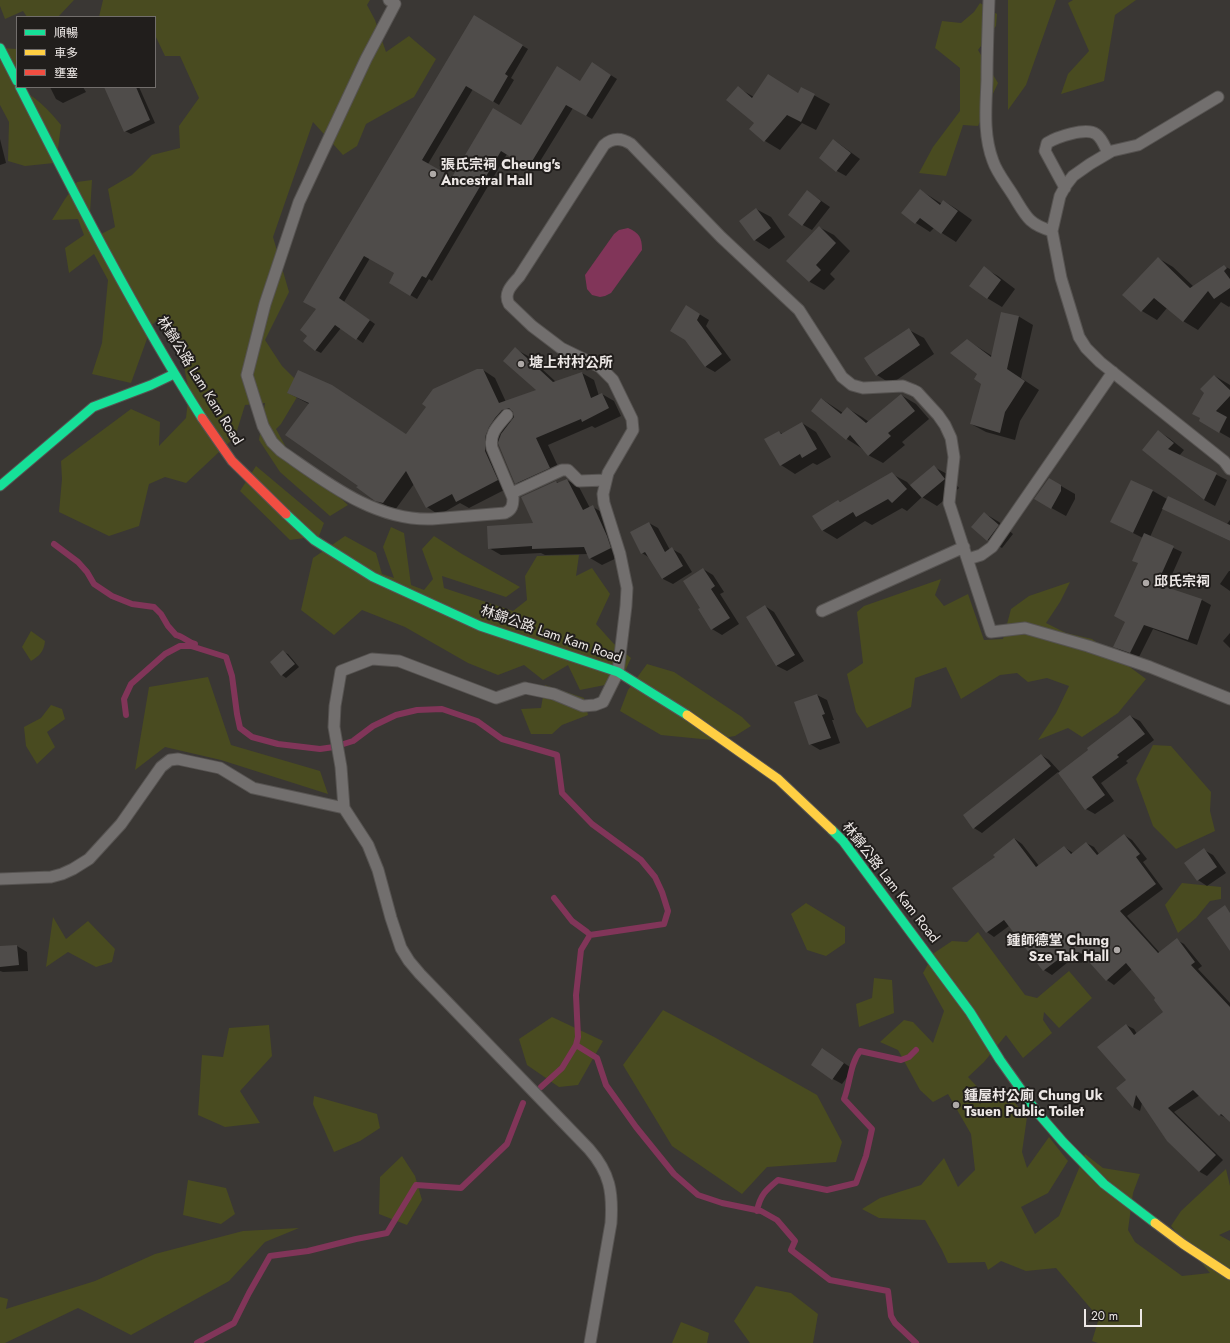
<!DOCTYPE html>
<html>
<head>
<meta charset="utf-8">
<style>
  body { margin:0 }
  #map { position:relative; width:1230px; height:1343px; overflow:hidden; background:#3a3734; font-family:Jost,"Noto Sans TC",sans-serif }
  canvas { display:block }
  .legend { position:absolute; left:16px; top:16px; width:140px; height:72px; box-sizing:border-box; background:#211e1c; border:1px solid #726e6c; margin:0; padding:5px 7px; list-style:none; font-size:12px; color:#ece7e5 }
  .legend li { display:flex; align-items:center; gap:8px; height:20px }
  .legend b { width:20px; border:1px solid #726e6c }
  .scale { position:absolute; left:1084px; top:1309px; width:58px; height:18px; box-sizing:border-box; border:2px solid #ece7e5; border-top:0; padding-left:5px; font-size:12px; line-height:14px; white-space:nowrap; color:#ece7e5; -webkit-text-stroke:3px #211e1c; paint-order:stroke }
</style>
</head>
<body>
<div id="map">
<canvas width="1230" height="1343"></canvas>
<ul class="legend">
<li><b style="height:5px;background:#16e098"></b>順暢</li>
<li><b style="height:5px;background:#ffcf43"></b>車多</li>
<li><b style="height:5px;background:#f24e42"></b>壅塞</li>
</ul>
<div class="scale">20 m</div>
</div>
<script>
const ctx = document.querySelector('canvas').getContext('2d');
ctx.lineJoin = 'round';
function fill(path, color) { ctx.fillStyle = color; ctx.fill(path, 'evenodd'); }
function strokePath(path, color, width, dash) { ctx.strokeStyle = color; ctx.lineWidth = width; ctx.lineCap = dash ? 'butt' : 'round'; ctx.setLineDash(dash || []); ctx.stroke(path); }
function write(font, color, halo, rows, align = 'center') {
  ctx.font = font + ' Jost,"Noto Sans TC",sans-serif'; ctx.lineWidth = 4; ctx.setLineDash([]); ctx.textBaseline = 'middle'; ctx.strokeStyle = halo; ctx.fillStyle = color; for (const [text, x, y, turn = 0] of rows) {
    ctx.save(); ctx.translate(x, y); ctx.rotate((+turn || 0) * Math.PI / 180); ctx.textAlign = isNaN(turn) ? turn : align; if (halo) ctx.strokeText(text, 0, 0); ctx.fillText(text, 0, 0); ctx.restore();
  }
}
fill(new Path2D(`
  M 0,0 L 74,0 L 58,17 L 27,17 L 23,11 L 5,19 L 0,6 Z
  M 103,0 L 370,0 L 367,5 L 375,20 L 386,52 L 409,36 L 436,59 L 414,97 L 366,124 L 357,146 L 343,155 L 313,122 L 273,237 L 289,292 L 265,340 L 282,366 L 303,387 L 281,424 L 276,429 L 287,449 L 348,505 L 330,516 L 280,472 L 259,440 L 265,403 L 245,405 L 235,437 L 186,483 L 165,477 L 149,484 L 139,526 L 109,536 L 59,512 L 62,479 L 61,461 L 131,409 L 160,422 L 159,446 L 186,418 L 189,391 L 183,362 L 158,319 L 152,325 L 131,383 L 92,374 L 102,343 L 108,280 L 94,254 L 69,273 L 65,248 L 84,235 L 78,219 L 52,220 L 65,199 L 77,182 L 92,180 L 90,213 L 101,234 L 115,227 L 108,189 L 132,175 L 152,155 L 180,148 L 179,126 L 199,98 L 180,56 L 165,56 L 155,35 L 155,17 L 99,17 Z
  M 1008,0 L 1056,0 L 1026,85 L 1008,110 Z
  M 1073,0 L 1136,0 L 1115,15 L 1104,81 L 1061,94 L 1068,74 L 1089,51 L 1068,3 Z
  M 980,3 L 997,14 L 996,26 L 978,50 L 998,83 L 978,126 L 963,125 L 946,176 L 919,173 L 933,147 L 960,111 L 960,68 L 935,48 L 942,21 L 961,23 L 974,12 Z
  M 0,48 L 17,49 L 17,87 C 35,96 49,110 61,125 L 58,149 L 54,163 L 25,166 L 8,161 L 9,122 L 0,105 Z
  M 256,466 L 324,523 L 319,536 L 290,540 L 240,491 Z
  M 391,527 L 404,533 L 411,585 L 424,590 L 433,579 L 422,549 L 434,536 L 462,554 L 520,587 L 506,597 L 442,576 L 444,588 L 513,611 L 527,600 L 525,576 L 537,556 L 579,555 L 576,576 L 592,568 L 610,594 L 596,624 L 613,643 L 631,658 L 620,682 L 580,690 L 568,665 L 543,680 L 524,665 L 498,675 L 468,663 L 405,627 L 362,610 L 334,635 L 301,610 L 313,558 L 345,536 L 376,553 L 382,574 L 394,578 L 383,547 Z
  M 941,579 L 935,595 L 944,606 L 968,594 L 984,640 L 1003,639 L 1011,609 L 1029,596 L 1070,582 L 1060,602 L 1046,623 L 1066,633 L 1092,639 L 1146,679 L 1118,713 L 1082,737 L 1068,728 L 1038,740 L 1056,713 L 1069,686 L 1047,678 L 1028,682 L 1017,673 L 1000,675 L 961,699 L 946,667 L 915,678 L 911,707 L 867,728 L 856,712 L 847,674 L 863,663 L 857,612 L 864,606 Z
  M 31,631 L 45,641 C 44,652 39,656 31,661 L 22,647 Z
  M 647,664 L 674,672 L 742,717 L 751,726 L 735,736 L 712,740 L 661,735 L 620,711 L 628,690 Z
  M 208,677 L 231,745 L 320,771 L 328,794 L 221,760 L 165,747 L 135,770 L 149,687 Z
  M 545,685 L 584,698 L 588,715 L 562,725 L 552,734 L 531,734 L 521,709 L 541,708 Z
  M 51,705 L 62,709 L 65,719 L 47,732 L 55,747 L 37,764 L 26,746 L 24,727 L 41,718 Z
  M 1153,745 L 1171,746 L 1211,792 L 1210,811 L 1215,831 L 1176,849 L 1153,826 L 1136,779 Z
  M 1182,883 L 1221,887 L 1221,899 L 1210,901 L 1196,918 L 1178,933 L 1165,905 Z
  M 806,903 L 845,927 L 845,943 L 826,956 L 807,950 L 791,914 Z
  M 53,917 L 66,939 L 88,921 L 115,949 L 112,962 L 96,967 L 68,952 L 46,967 Z
  M 978,932 L 1025,995 L 1037,998 L 1069,971 L 1092,998 L 1059,1028 L 1044,1012 L 1043,1020 L 1052,1033 L 1023,1058 L 1006,1035 L 984,1062 L 968,1077 L 983,1093 L 1004,1090 L 1027,1117 L 1022,1152 L 1027,1168 L 1049,1137 L 1068,1161 L 1048,1193 L 1021,1207 L 1035,1234 L 1059,1216 L 1085,1154 L 1103,1168 L 1140,1174 L 1133,1193 L 1128,1230 L 1135,1242 L 1182,1276 L 1210,1273 L 1171,1226 L 1181,1211 L 1226,1169 L 1230,1186 L 1230,1230 L 1219,1235 L 1230,1241 L 1230,1343 L 1098,1343 L 1092,1341 L 1099,1318 L 1056,1268 L 1026,1271 L 1001,1261 L 988,1270 L 985,1262 L 948,1263 L 942,1250 L 925,1220 L 879,1218 L 862,1209 L 880,1198 L 921,1185 L 944,1158 L 958,1187 L 975,1170 L 971,1134 L 948,1094 L 933,1102 L 920,1090 L 898,1050 L 880,1042 L 904,1020 L 913,1022 L 933,1043 L 944,1011 L 923,973 L 934,953 L 952,941 L 967,942 Z
  M 874,978 L 892,980 L 894,1013 L 859,1027 L 856,1004 L 872,998 Z
  M 663,1010 L 716,1038 L 817,1095 L 842,1142 L 836,1162 L 767,1167 L 742,1194 L 672,1146 L 623,1065 Z
  M 552,1017 L 603,1041 L 578,1085 L 559,1087 L 527,1065 L 519,1039 Z
  M 269,1025 L 272,1056 L 240,1091 L 260,1123 L 225,1127 L 198,1115 L 202,1055 L 223,1057 L 229,1028 Z
  M 314,1096 L 377,1114 L 380,1128 L 360,1141 L 334,1152 L 313,1104 Z
  M 402,1156 L 415,1176 L 422,1200 L 407,1225 L 379,1214 L 380,1177 Z
  M 188,1180 L 226,1188 L 235,1214 L 221,1224 L 183,1215 Z
  M 299,1228 L 265,1242 L 229,1281 L 131,1335 L 78,1308 L 5,1343 L 0,1343 L 0,1297 L 8,1299 L 6,1309 L 95,1281 L 155,1254 L 243,1231 Z
  M 756,1286 L 791,1293 L 818,1314 L 813,1343 L 750,1343 L 734,1321 Z
  M 681,1322 L 709,1333 L 707,1343 L 672,1343 Z`), '#494b20');
fill(new Path2D(`
  M 628,228 C 639,233 642,237 642,250 L 611,293 L 605,296 L 600,297 L 592,295 L 587,289 L 585,275 L 614,234 L 619,230 Z`), '#813559');
fill(new Path2D(`
  M 480,20 L 528,49 L 511,78 L 514,80 L 499,105 L 473,89 L 428,164 L 452,179 L 581,82 L 598,67 L 617,79 L 592,119 L 573,108 L 534,171 L 507,154 L 432,281 L 429,279 L 417,299 L 390,283 L 396,273 L 370,258 L 344,302 L 375,324 L 363,343 L 341,328 L 321,353 L 315,350 L 308,336 L 318,309 Z
  M 50,87 L 83,87 L 86,92 L 63,103 L 56,99 Z
  M 105,87 L 139,87 L 155,123 L 131,134 L 125,131 Z
  M 738,88 L 754,97 L 798,94 L 801,88 L 830,104 L 816,130 L 802,123 L 780,150 L 765,141 L 750,129 L 755,123 Z
  M 0,139 L 6,163 L 0,165 Z
  M 834,140 L 860,159 L 846,176 L 837,171 Z
  M 920,190 L 942,204 L 944,201 L 958,210 L 972,220 L 956,242 L 934,228 L 930,232 L 916,223 L 902,213 Z
  M 807,191 L 830,207 L 812,230 L 803,225 Z
  M 756,209 L 771,217 L 785,237 L 769,249 L 755,240 Z
  M 819,227 L 834,235 L 850,251 L 830,274 L 835,279 L 824,290 L 810,282 L 788,261 Z
  M 1158,258 L 1173,267 L 1194,287 L 1224,266 L 1230,269 L 1230,306 L 1229,307 L 1221,302 L 1198,330 L 1183,321 L 1167,308 L 1157,320 L 1142,311 L 1124,295 Z
  M 984,268 L 998,276 L 1015,289 L 1002,307 L 987,298 Z
  M 686,306 L 709,320 L 706,326 L 731,360 L 715,372 L 706,367 L 686,340 Z
  M 1018,316 L 1033,325 L 1021,378 L 1039,390 L 1020,421 L 1015,440 L 986,432 L 971,424 L 982,384 L 967,340 L 992,356 Z
  M 909,330 L 924,338 L 934,354 L 891,384 L 877,375 Z
  M 515,349 L 528,356 L 556,382 L 582,373 L 594,380 L 599,396 L 602,394 L 614,401 L 621,416 L 595,428 L 592,426 L 548,445 L 562,475 L 528,490 L 516,483 L 500,437 L 497,445 L 498,458 L 510,487 L 469,508 L 460,503 L 439,515 L 427,507 L 414,484 L 395,510 L 375,500 L 359,485 L 309,404 L 288,393 L 332,386 L 407,435 L 483,370 L 495,378 L 506,402 L 538,390 ZM 500,405 L 514,413 L 514,415 L 499,407 Z
  M 1215,376 L 1230,385 L 1230,438 L 1214,429 L 1201,418 Z
  M 901,395 L 916,404 L 929,419 L 902,442 L 905,445 L 883,463 L 868,455 L 861,448 L 847,439 L 812,411 L 822,399 L 843,413 L 847,408 L 862,417 L 869,422 Z
  M 802,423 L 816,432 L 831,457 L 817,465 L 813,463 L 795,474 L 781,465 L 779,432 L 783,434 Z
  M 1158,431 L 1169,438 L 1184,450 L 1179,456 L 1227,480 L 1215,506 L 1204,500 L 1143,450 Z
  M 934,467 L 949,475 L 959,488 L 937,506 L 922,497 L 907,511 L 902,508 L 872,525 L 865,521 L 837,539 L 822,530 L 838,501 L 841,502 L 892,474 L 907,482 L 914,490 Z
  M 1049,479 L 1075,494 L 1075,499 L 1066,516 L 1035,499 Z
  M 567,480 L 579,487 L 590,508 L 593,507 L 605,514 L 623,555 L 602,565 L 590,558 L 588,554 L 545,555 L 541,553 L 501,555 L 489,548 L 535,524 L 556,482 L 559,483 Z
  M 1153,491 L 1167,499 L 1227,524 L 1230,520 L 1230,541 L 1163,508 L 1150,537 L 1182,552 L 1166,588 L 1202,600 L 1211,605 L 1197,645 L 1153,629 L 1139,657 L 1123,652 L 1115,647 L 1126,622 L 1139,563 L 1143,538 L 1111,522 Z
  M 984,513 L 999,522 L 1013,534 L 1002,548 L 988,540 Z
  M 649,523 L 658,528 L 670,550 L 672,549 L 681,554 L 692,572 L 673,584 L 663,579 L 650,558 L 642,553 Z
  M 703,569 L 713,575 L 724,592 L 720,594 L 739,624 L 722,635 L 712,629 L 701,608 Z
  M 1229,571 L 1230,571 L 1230,591 L 1220,584 Z
  M 765,606 L 774,612 L 804,661 L 787,671 L 777,666 L 747,617 Z
  M 1230,633 L 1230,648 L 1223,641 Z
  M 283,652 L 288,654 L 299,667 L 286,678 L 282,675 Z
  M 817,695 L 827,700 L 834,720 L 832,720 L 840,743 L 820,750 L 810,744 Z
  M 1130,716 L 1140,721 L 1154,740 L 1126,761 L 1128,763 L 1101,783 L 1114,801 L 1095,814 L 1086,809 L 1058,772 L 982,833 L 974,828 L 964,815 L 1041,755 L 1049,760 L 1060,772 L 1090,750 Z
  M 1124,835 L 1132,840 L 1147,859 L 1143,862 L 1163,889 L 1127,916 L 1160,953 L 1177,940 L 1184,944 L 1202,966 L 1198,969 L 1230,1003 L 1230,1120 L 1220,1115 L 1200,1095 L 1174,1112 L 1223,1160 L 1207,1176 L 1200,1172 L 1167,1140 L 1142,1103 L 1140,1111 L 1133,1107 L 1118,1088 L 1127,1080 L 1126,1025 L 1134,1029 L 1137,1034 L 1165,1012 L 1156,999 L 1132,969 L 1114,985 L 1107,980 L 1087,959 L 1081,963 L 1073,958 L 1052,975 L 1044,970 L 1009,926 L 994,937 L 987,932 L 996,857 L 1015,839 L 1022,844 L 1039,866 L 1064,847 L 1073,853 L 1086,843 L 1094,847 L 1099,854 Z
  M 1204,850 L 1213,855 L 1226,873 L 1207,886 L 1198,880 Z
  M 17,946 L 27,952 L 28,971 L 3,972 L 0,971 L 0,947 Z
  M 823,1049 L 853,1069 L 842,1084 L 833,1079 Z`), '#0007');
strokePath(new Path2D(`
  M 54,544 L 78,562 L 87,572 L 94,584 L 112,596 L 132,604 L 154,607 L 161,614 L 168,626 L 176,635 C 183,636 187,642 195,644
  M 126,715 L 124,699 L 131,684 L 165,654 L 180,646 L 191,646 L 226,657 L 232,676 L 237,714 L 240,728 L 252,737 L 278,744 L 320,749 L 334,747 L 353,741 L 373,726 L 396,715 L 417,710 L 442,709 L 477,721 L 502,739 L 557,755 L 562,793 L 592,824 L 641,860 L 655,877 L 662,892 L 668,911 L 664,924 L 590,935 L 581,950 L 576,995 L 578,1037 L 576,1045 L 562,1068 L 541,1087
  M 554,898 L 572,921 L 587,932 L 590,935
  M 576,1045 L 597,1058 L 606,1085 L 636,1127 L 674,1174 L 698,1195 L 722,1203 L 761,1211 L 777,1220 L 795,1241 L 791,1250 L 830,1280 L 888,1291 L 891,1316 L 895,1323 L 916,1343
  M 757,1211 C 760,1195 766,1190 778,1180 L 827,1190 L 856,1183 L 866,1156 L 872,1129 L 844,1099 C 850,1084 850,1064 860,1051 L 901,1060 L 909,1057 L 916,1050
  M 197,1343 L 234,1323 L 249,1293 L 270,1256 L 308,1251 L 356,1239 L 387,1233 L 416,1185 L 461,1188 L 507,1144 L 523,1103`), '#813559', 6);
fill(new Path2D(`
  M 474,15 L 523,45 L 505,74 L 508,76 L 493,102 L 466,86 L 422,160 L 452,177 L 493,108 L 521,125 L 557,66 L 580,81 L 592,62 L 611,75 L 586,116 L 566,105 L 528,168 L 501,151 L 426,278 L 422,276 L 410,296 L 389,283 L 394,273 L 364,256 L 339,298 L 370,320 L 356,340 L 335,325 L 315,351 L 303,341 L 307,336 L 300,330 L 316,309 L 303,302 Z
  M 768,74 L 798,93 L 801,87 L 815,94 L 801,122 L 787,115 L 764,142 L 749,129 L 754,123 L 726,100 L 738,86 L 752,98 Z
  M 104,87 L 136,87 L 150,120 L 124,132 Z
  M 833,139 L 851,153 L 836,172 L 819,158 Z
  M 920,189 L 940,205 L 943,200 L 958,211 L 941,234 L 920,218 L 915,224 L 901,213 Z
  M 807,190 L 821,201 L 802,226 L 788,215 Z
  M 756,208 L 771,228 L 754,241 L 739,221 Z
  M 819,226 L 836,243 L 816,265 L 821,270 L 809,282 L 786,261 Z
  M 1158,257 L 1190,288 L 1224,265 L 1227,268 L 1224,271 L 1230,279 L 1230,288 L 1214,299 L 1208,291 L 1183,322 L 1154,298 L 1141,312 L 1122,295 Z
  M 984,266 L 1001,280 L 987,299 L 969,286 Z
  M 686,305 L 700,314 L 697,320 L 722,354 L 705,367 L 685,340 L 670,331 Z
  M 1001,312 L 1019,316 L 1007,369 L 1025,381 L 1005,412 L 1000,433 L 970,424 L 981,384 L 974,379 L 977,374 L 950,353 L 967,339 L 991,357 Z
  M 909,328 L 920,345 L 876,376 L 864,358 Z
  M 515,347 L 553,382 L 582,372 L 591,398 L 602,393 L 609,408 L 582,422 L 581,419 L 536,438 L 550,468 L 515,484 L 498,443 L 501,434 L 514,417 L 513,412 L 509,408 L 502,410 L 495,418 L 489,427 L 485,437 L 485,451 L 498,480 L 456,502 L 452,494 L 426,508 L 406,471 L 383,503 L 375,501 L 356,487 L 358,486 L 285,435 L 309,403 L 287,393 L 298,370 L 332,385 L 406,434 L 426,407 L 422,404 L 433,389 L 477,369 L 483,369 L 499,403 L 536,390 L 503,361 Z
  M 1214,375 L 1230,390 L 1230,396 L 1216,411 L 1227,417 L 1219,433 L 1199,421 L 1200,418 L 1192,414 L 1204,393 L 1200,389 Z
  M 901,394 L 915,411 L 888,433 L 891,436 L 868,456 L 850,435 L 846,440 L 811,411 L 821,398 L 841,414 L 847,407 L 866,423 Z
  M 802,422 L 817,449 L 802,458 L 800,454 L 780,466 L 764,439 L 779,431 L 781,434 Z
  M 1158,430 L 1174,443 L 1168,449 L 1217,473 L 1204,500 L 1142,450 Z
  M 934,465 L 945,479 L 922,498 L 910,485 Z
  M 892,472 L 907,489 L 892,503 L 888,499 L 856,517 L 853,512 L 822,531 L 812,516 L 838,500 L 840,502 Z
  M 1049,478 L 1061,485 L 1061,491 L 1051,509 L 1034,499 Z
  M 567,479 L 583,510 L 593,505 L 607,536 L 611,548 L 589,559 L 584,547 L 532,549 L 532,546 L 488,549 L 487,526 L 533,523 L 521,497 L 556,481 L 557,483 Z
  M 1131,480 L 1153,490 L 1133,533 L 1110,522 Z
  M 1168,496 L 1230,525 L 1230,541 L 1162,509 Z
  M 984,512 L 999,525 L 987,541 L 971,527 Z
  M 649,522 L 665,552 L 672,547 L 683,566 L 662,579 L 645,552 L 641,554 L 630,532 Z
  M 1144,533 L 1174,546 L 1157,584 L 1202,599 L 1188,640 L 1144,625 L 1130,653 L 1113,647 L 1125,622 L 1114,616 L 1138,563 L 1132,561 Z
  M 703,568 L 715,586 L 711,589 L 730,618 L 711,630 L 698,609 L 700,608 L 683,581 Z
  M 765,605 L 795,655 L 776,666 L 746,617 Z
  M 283,650 L 295,664 L 281,676 L 270,662 Z
  M 817,694 L 825,714 L 822,715 L 831,738 L 809,745 L 794,702 Z
  M 1130,715 L 1145,734 L 1117,755 L 1119,757 L 1092,777 L 1105,795 L 1085,810 L 1058,773 L 1088,750 L 1087,748 Z
  M 1041,754 L 1051,766 L 973,829 L 963,815 Z
  M 1124,834 L 1140,854 L 1136,857 L 1156,884 L 1120,911 L 1158,953 L 1177,938 L 1195,962 L 1191,965 L 1230,1007 L 1230,1122 L 1221,1114 L 1219,1116 L 1193,1090 L 1168,1108 L 1216,1155 L 1199,1172 L 1167,1141 L 1136,1095 L 1133,1108 L 1116,1088 L 1126,1080 L 1097,1047 L 1126,1024 L 1134,1035 L 1163,1012 L 1154,1000 L 1155,998 L 1126,963 L 1106,981 L 1081,953 L 1073,959 L 1068,952 L 1043,971 L 1004,920 L 986,933 L 952,888 L 995,857 L 993,855 L 1014,838 L 1036,867 L 1064,846 L 1071,854 L 1086,842 L 1097,855 Z
  M 1204,848 L 1217,867 L 1197,881 L 1184,863 Z
  M 1225,905 L 1230,913 L 1230,951 L 1207,918 Z
  M 17,945 L 19,965 L 0,967 L 0,946 Z
  M 822,1048 L 844,1063 L 832,1080 L 811,1065 Z`), '#4f4c4a');
const lane = new Path2D(`
  M 389,0 L 395,4 L 366,59 L 299,202 L 265,304 L 247,375 L 263,426 L 272,442 L 281,451 C 326,482 374,521 432,519 L 505,513 C 512,510 513,505 513,498 L 492,448 C 489,433 498,426 507,415
  M 989,0 C 988,27 987,53 987,80 C 986,107 983,135 993,161 C 997,173 1007,185 1013,195 C 1026,216 1028,224 1052,231
  M 1218,97 L 1138,145 L 1112,151 L 1090,164 L 1073,176 L 1066,185 L 1060,196 L 1052,231 L 1061,278 L 1079,337 L 1086,348 L 1100,362 L 1224,461 L 1230,469
  M 1065,188 L 1045,151 L 1047,143 C 1057,137 1086,127 1096,134 C 1102,138 1105,147 1108,153
  M 512,493 L 562,470 L 568,470 L 579,481 L 605,480
  M 968,559 L 981,555 L 992,547 L 1113,372
  M 822,611 L 964,547
  M 0,879 L 51,877 L 62,874 L 73,869 L 89,859 L 121,824 L 161,767 L 170,760 L 178,759 L 220,768 L 253,788 L 344,808
  M 590,1343 L 611,1223 C 613,1192 610,1173 589,1149 L 420,974 L 409,961 L 401,948 L 391,918 L 378,870 L 368,845 L 344,808 L 341,767 L 334,727 L 335,706 L 341,671 L 372,659 L 399,661 L 496,698 L 525,688 L 554,694 L 583,706 L 595,705 L 603,702 L 618,672 L 626,606 L 627,588 L 620,554 L 604,503 L 603,494 L 608,473 L 633,430 L 632,419 L 613,380 L 600,367 L 561,348 L 532,326 L 509,304 C 503,293 512,285 519,277 L 604,145 C 613,137 622,138 631,144 L 721,237 L 799,310 L 842,377 L 852,385 L 863,388 L 903,386 L 913,390 L 917,392 L 938,415 L 945,425 L 951,438 L 954,457 L 949,503 L 991,632 L 1025,628 L 1088,646 L 1150,667 L 1230,699`);
const fast = new Path2D(`
  M 0,48 L 17,81
  M 20,87 C 77,199 134,311 202,418
  M 0,486 L 93,407 L 151,385 L 174,374
  M 286,514 L 314,540 L 373,577 L 480,626 L 618,672 L 687,715
  M 832,830 L 843,841 L 970,1012 L 1000,1060 L 1037,1112 L 1063,1142 L 1104,1184 L 1155,1223`);
const slow = new Path2D(`
  M 687,715 L 778,779 L 832,830
  M 1155,1223 L 1183,1244 L 1230,1275`);
const jam = new Path2D(`
  M 202,418 L 232,461 L 286,514`);
strokePath(lane, '#565351', 13);
strokePath(fast, '#565351', 11);
strokePath(slow, '#565351', 11);
strokePath(jam, '#565351', 11);
strokePath(lane, '#726f6e', 11);
strokePath(fast, '#16e098', 9);
strokePath(slow, '#ffcf43', 9);
strokePath(jam, '#f24e42', 9);
for (const [x, y, r, color] of [
  [433,174,4,"#aea9a7"],
  [521,364,4,"#aea9a7"],
  [1146,583,4,"#aea9a7"],
  [1117,950,4,"#aea9a7"],
  [956,1105,4,"#aea9a7"]
]) { const dot = new Path2D(); dot.arc(x, y, r, 0, 2 * Math.PI); ctx.fillStyle = color; ctx.fill(dot); strokePath(dot, '#211e1c', 1.5); }
write('bold 14px', '#ece7e5', '#211e1c', [
  ["張氏宗祠 Cheung's",441,166],
  ["Ancestral Hall",441,182],
  ["塘上村村公所",529,364],
  ["邱氏宗祠",1154,583],
  ["鍾師德堂 Chung",1109,942,"right"],
  ["Sze Tak Hall",1109,958,"right"],
  ["鍾屋村公廁 Chung Uk",964,1097],
  ["Tsuen Public Toilet",964,1113]
], 'left');
write('14px', '#ece7e5', '#211e1c', [
  ["林錦公路 Lam Kam Road",199,381,58],
  ["林錦公路 Lam Kam Road",551,635,19],
  ["林錦公路 Lam Kam Road",890,883,52]
]);
</script>
</body>
</html>
